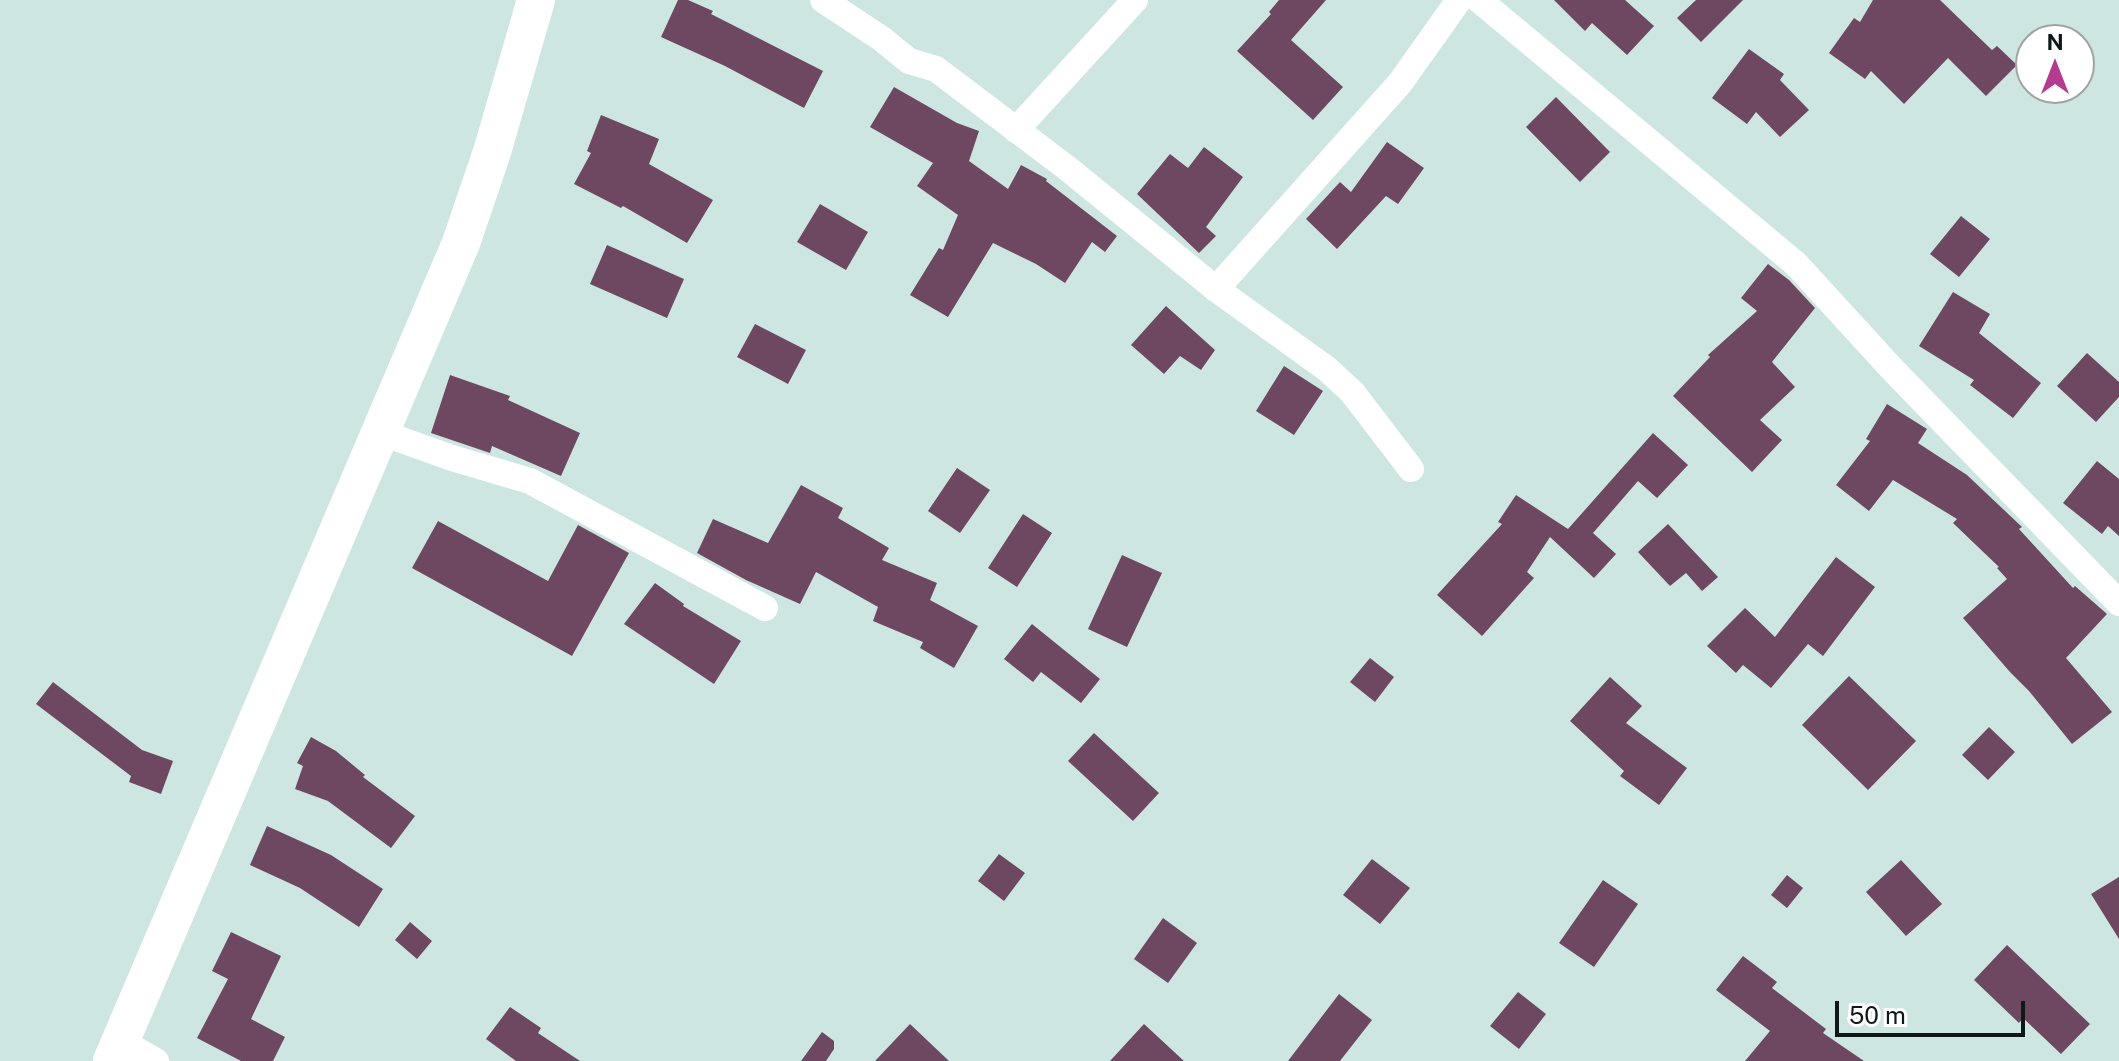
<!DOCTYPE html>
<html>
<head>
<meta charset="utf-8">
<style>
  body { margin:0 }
  #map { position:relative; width:2119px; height:1061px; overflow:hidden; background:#cde6e1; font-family:"Public Sans",sans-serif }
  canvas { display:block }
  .north { position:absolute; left:2015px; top:24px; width:80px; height:80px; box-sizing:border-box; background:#fff; border:2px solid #9fa3a2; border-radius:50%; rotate:0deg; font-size:22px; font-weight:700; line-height:32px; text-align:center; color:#0f1816 }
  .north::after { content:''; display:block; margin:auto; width:28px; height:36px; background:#b33b90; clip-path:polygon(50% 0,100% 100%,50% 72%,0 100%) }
  .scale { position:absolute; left:1835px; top:1001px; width:190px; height:36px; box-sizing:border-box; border:4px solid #0f1816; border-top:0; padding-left:10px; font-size:24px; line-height:28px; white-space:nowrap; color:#0f1816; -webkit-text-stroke:6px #fff; paint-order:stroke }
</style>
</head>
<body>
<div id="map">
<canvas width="2119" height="1061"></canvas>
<div class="north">N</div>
<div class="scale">50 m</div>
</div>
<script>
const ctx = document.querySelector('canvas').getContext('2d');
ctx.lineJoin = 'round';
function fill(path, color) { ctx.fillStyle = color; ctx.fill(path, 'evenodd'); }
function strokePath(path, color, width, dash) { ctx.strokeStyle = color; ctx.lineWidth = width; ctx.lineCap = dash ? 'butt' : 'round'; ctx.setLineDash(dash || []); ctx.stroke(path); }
fill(new Path2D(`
  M 678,0 L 688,0 L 713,11 L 711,14 L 823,71 L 804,108 L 725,66 L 661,37 Z
  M 1279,0 L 1326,0 L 1291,40 L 1343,87 L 1313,120 L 1237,51 L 1271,14 L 1269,12 Z
  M 1554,0 L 1625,0 L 1654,26 L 1627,55 L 1592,23 L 1585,31 Z
  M 1696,0 L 1743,0 L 1701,42 L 1677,18 Z
  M 1873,0 L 1940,0 L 1992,50 L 1997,46 L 2017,65 L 1986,96 L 1948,58 L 1904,104 L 1871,71 L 1865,79 L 1829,53 L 1854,18 L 1860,22 Z
  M 1749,49 L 1784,74 L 1780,80 L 1809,110 L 1780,137 L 1756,112 L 1747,124 L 1712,98 Z
  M 894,87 L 957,123 L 979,131 L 969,161 L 1008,189 L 1021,165 L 1047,179 L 1046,181 L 1117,236 L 1105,252 L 1092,242 L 1065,283 L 1036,264 L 993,243 L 948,317 L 910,295 L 939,248 L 943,250 L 958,215 L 917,186 L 933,163 L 870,127 Z
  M 1556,97 L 1610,152 L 1580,182 L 1526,127 Z
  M 601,115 L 659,139 L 649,164 L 713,200 L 687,243 L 623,206 L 621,208 L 574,184 L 591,153 L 587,151 Z
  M 1387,142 L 1424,168 L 1398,204 L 1386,196 L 1337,249 L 1306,219 L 1340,182 L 1351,192 Z
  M 1204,147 L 1243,177 L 1206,227 L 1216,236 L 1199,253 L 1137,194 L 1170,154 L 1188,168 Z
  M 820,204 L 868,232 L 846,270 L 797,242 Z
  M 1961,216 L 1990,239 L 1959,277 L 1930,254 Z
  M 607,245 L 684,279 L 667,318 L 590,284 Z
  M 1768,264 L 1789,280 L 1815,308 L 1772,362 L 1795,387 L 1760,420 L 1782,440 L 1752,472 L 1673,396 L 1710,357 L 1708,355 L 1757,311 L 1741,298 Z
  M 1953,292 L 1990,314 L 1979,333 L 2041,383 L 2013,418 L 1970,385 L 1974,380 L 1919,346 Z
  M 1166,306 L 1215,350 L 1201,370 L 1180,356 L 1164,374 L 1131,345 Z
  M 755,324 L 806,350 L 788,384 L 737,357 Z
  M 2087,353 L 2119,382 L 2119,397 L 2096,422 L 2057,386 Z
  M 1284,366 L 1323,391 L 1294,435 L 1256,411 Z
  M 450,375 L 510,396 L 508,400 L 580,433 L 561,476 L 492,446 L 490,453 L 431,433 Z
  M 1887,404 L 1927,429 L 1918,443 L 1967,475 L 2022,527 L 2019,529 L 2073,588 L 2075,586 L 2107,614 L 2066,658 L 2112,712 L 2072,744 L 2029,691 L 2010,672 L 1963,618 L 2007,579 L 1997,568 L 1999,567 L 1953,523 L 1957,519 L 1893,480 L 1869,511 L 1836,485 L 1870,441 L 1866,439 Z
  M 1653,433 L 1688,465 L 1657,498 L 1638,481 L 1593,533 L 1616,554 L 1594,578 L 1550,537 L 1527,572 L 1534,578 L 1482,636 L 1437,595 L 1502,524 L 1498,522 L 1516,495 L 1568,529 Z
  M 2097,461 L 2119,479 L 2119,536 L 2108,526 L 2102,534 L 2063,503 Z
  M 957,468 L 990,490 L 960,533 L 928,511 Z
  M 801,485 L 843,508 L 838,518 L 889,548 L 882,560 L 937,583 L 930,600 L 978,626 L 954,668 L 920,648 L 923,642 L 873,621 L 878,607 L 816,572 L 800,604 L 746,580 L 697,553 L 713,519 L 768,543 Z
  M 1023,514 L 1052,533 L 1017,587 L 988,568 Z
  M 438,521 L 548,581 L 578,525 L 629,553 L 572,656 L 412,568 Z
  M 1668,524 L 1718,577 L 1702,591 L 1686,573 L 1670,586 L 1638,552 Z
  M 1122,555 L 1162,573 L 1127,647 L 1088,629 Z
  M 1836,557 L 1875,587 L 1823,656 L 1808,644 L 1771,688 L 1743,665 L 1736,673 L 1707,646 L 1745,608 L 1775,637 Z
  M 655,583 L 684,604 L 683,606 L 741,641 L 714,684 L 624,624 Z
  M 1032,624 L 1100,679 L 1081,703 L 1041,672 L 1033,682 L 1004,659 Z
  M 1370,658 L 1394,677 L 1375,702 L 1350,682 Z
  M 1849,676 L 1916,741 L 1868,790 L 1802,725 Z
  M 1610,677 L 1642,706 L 1626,723 L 1687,768 L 1659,805 L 1620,776 L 1624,771 L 1570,721 Z
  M 53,682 L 142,750 L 173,761 L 161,794 L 129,782 L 131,776 L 36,704 Z
  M 1989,727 L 2015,752 L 1988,780 L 1962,755 Z
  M 1094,733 L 1159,793 L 1133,821 L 1068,761 Z
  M 311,737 L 336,751 L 365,775 L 363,777 L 415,816 L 391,848 L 328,801 L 295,789 L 303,766 L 297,763 Z
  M 267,826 L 331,855 L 383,889 L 359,927 L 300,888 L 250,865 Z
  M 999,854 L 1025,873 L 1004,901 L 978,881 Z
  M 1372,859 L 1410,888 L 1380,924 L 1343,895 Z
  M 1901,860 L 1942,904 L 1906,936 L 1866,892 Z
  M 1787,875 L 1803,888 L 1787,908 L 1771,895 Z
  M 2119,877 L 2119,939 L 2091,894 Z
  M 1603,880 L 1638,904 L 1594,967 L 1559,943 Z
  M 1163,918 L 1197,943 L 1168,983 L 1134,959 Z
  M 410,922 L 432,941 L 417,959 L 395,940 Z
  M 231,932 L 281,956 L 251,1019 L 285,1037 L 273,1061 L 241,1061 L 197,1038 L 228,979 L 212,971 Z
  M 2007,945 L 2090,1024 L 2061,1054 L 2023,1018 L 2019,1023 L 1974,980 Z
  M 1743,956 L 1777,982 L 1772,988 L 1826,1029 L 1823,1033 L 1864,1061 L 1745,1061 L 1770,1031 L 1716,990 Z
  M 1518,992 L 1546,1014 L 1519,1049 L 1490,1026 Z
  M 1339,994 L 1372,1020 L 1340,1061 L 1288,1061 Z
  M 510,1007 L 541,1028 L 538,1033 L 580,1061 L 516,1061 L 486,1039 Z
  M 910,1024 L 949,1061 L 875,1061 Z
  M 1144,1024 L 1184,1061 L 1110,1061 Z
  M 822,1032 L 834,1041 L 834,1049 L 826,1061 L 801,1061 Z`), '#6d4860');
strokePath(new Path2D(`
  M 823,0 L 882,39 L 909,61 L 936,69 L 1067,168 L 1216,289 L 1327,369 L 1352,392 L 1411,469
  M 1479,0 L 1796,264 L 1893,370 L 2119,603
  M 1016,130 L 1135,0
  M 1216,289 L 1400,83 L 1459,0
  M 382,433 L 452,458 L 530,481 L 765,608
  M 121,1041 L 156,1061`), '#fff', 26);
strokePath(new Path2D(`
  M 112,1061 L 461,243 L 492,152 L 536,0`), '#fff', 38);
</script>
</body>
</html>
